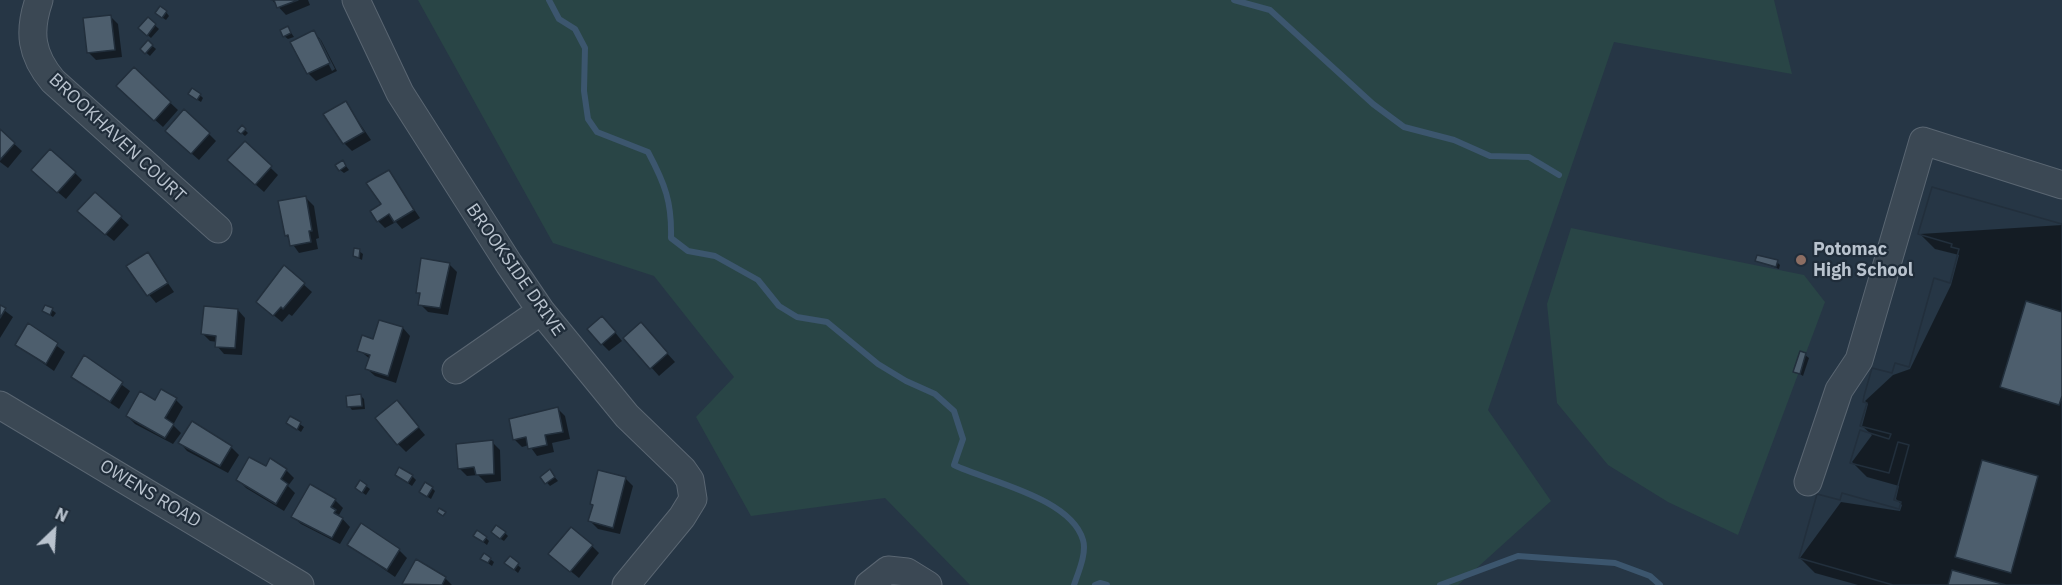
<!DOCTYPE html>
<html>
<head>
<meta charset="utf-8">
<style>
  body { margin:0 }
  #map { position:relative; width:2062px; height:585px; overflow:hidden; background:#263645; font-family:"IBM Plex Sans",sans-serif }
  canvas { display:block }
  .north { position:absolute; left:24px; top:501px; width:60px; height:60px; -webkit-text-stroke:4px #202d3a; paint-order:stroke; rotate:25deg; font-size:16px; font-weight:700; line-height:24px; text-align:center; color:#b9c3ce }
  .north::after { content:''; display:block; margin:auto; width:21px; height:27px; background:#b9c3ce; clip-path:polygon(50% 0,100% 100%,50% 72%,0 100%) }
</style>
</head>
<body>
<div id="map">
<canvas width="2062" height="585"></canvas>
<div class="north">N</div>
</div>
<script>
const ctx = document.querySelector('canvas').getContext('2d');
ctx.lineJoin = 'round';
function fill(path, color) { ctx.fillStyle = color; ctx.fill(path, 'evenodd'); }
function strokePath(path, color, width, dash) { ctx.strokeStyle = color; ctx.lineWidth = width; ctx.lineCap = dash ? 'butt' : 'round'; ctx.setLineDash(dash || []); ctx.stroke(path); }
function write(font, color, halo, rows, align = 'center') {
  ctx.font = font + ' "IBM Plex Sans",sans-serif'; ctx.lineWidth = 4.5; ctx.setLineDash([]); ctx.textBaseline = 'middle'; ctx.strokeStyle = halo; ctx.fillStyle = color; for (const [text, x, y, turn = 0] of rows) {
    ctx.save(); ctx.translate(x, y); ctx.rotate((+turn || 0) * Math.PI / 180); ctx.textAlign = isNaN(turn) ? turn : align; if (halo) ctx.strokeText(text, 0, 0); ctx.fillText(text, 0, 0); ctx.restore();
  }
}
fill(new Path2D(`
  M 418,0 L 1774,0 L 1792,74 L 1614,42 L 1488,410 L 1551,501 L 1458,585 L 970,585 L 885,498 L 751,516 L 696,417 L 734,377 L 654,276 L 553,243 Z
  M 1571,228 L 1804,275 L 1825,302 L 1738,535 L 1668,502 L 1608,465 L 1557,403 L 1547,304 Z`), '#294546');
fill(new Path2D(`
  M 308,0 L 310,5 L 286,15 L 272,0 Z
  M 166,12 L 169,16 L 166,20 L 160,16 Z
  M 110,16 L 118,24 L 122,57 L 96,60 L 88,52 Z
  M 148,19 L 159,29 L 151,38 L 140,28 Z
  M 288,28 L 294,37 L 288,39 L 284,36 Z
  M 313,32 L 321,40 L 337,71 L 316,81 L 308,73 L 292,42 ZM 316,39 L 320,39 L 335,69 L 332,71 Z
  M 148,42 L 156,49 L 150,56 L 142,49 Z
  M 134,69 L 178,110 L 163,127 L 126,94 Z
  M 200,95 L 203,98 L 201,102 L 193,97 Z
  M 346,103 L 371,140 L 352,151 L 344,143 Z
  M 242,127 L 248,133 L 245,136 L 239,131 Z
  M 0,131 L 22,151 L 8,168 L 0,162 Z
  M 209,134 L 216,141 L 199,160 L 175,139 Z
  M 245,143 L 278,175 L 264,192 L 237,168 Z
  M 346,166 L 349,170 L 344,173 L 340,170 Z
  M 389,172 L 420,218 L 402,229 L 396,222 L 385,228 L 378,221 Z
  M 75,173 L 82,180 L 66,199 L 41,178 Z
  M 95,194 L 129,225 L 114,241 L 87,219 Z
  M 306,198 L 314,206 L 319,238 L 316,239 L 318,249 L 299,253 L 286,235 Z
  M 2062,225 L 2062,585 L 1858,585 L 1815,573 L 1800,558 L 1841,502 L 1900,511 L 1902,505 L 1896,499 L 1899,486 L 1867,477 L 1852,462 L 1872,435 L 1862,426 L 1868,404 L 1865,401 L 1893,375 L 1910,369 L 1951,285 L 1959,255 L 1935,249 L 1920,234 Z
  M 359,251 L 363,254 L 362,260 L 354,256 Z
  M 148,254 L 174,292 L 156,303 L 145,290 Z
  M 1757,261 L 1777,262 L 1780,265 L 1779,269 Z
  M 449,264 L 457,272 L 448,315 L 428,312 L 420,304 L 421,296 L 418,292 Z
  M 284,267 L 312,292 L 292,316 L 289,314 L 282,322 L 266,309 Z
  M 0,307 L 13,317 L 0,338 Z
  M 52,310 L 56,313 L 53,317 L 44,311 Z
  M 238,310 L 245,318 L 242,355 L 224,354 L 217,346 L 217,342 L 210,341 L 203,334 Z
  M 380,322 L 403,328 L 410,336 L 396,383 L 375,376 L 367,369 L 370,359 L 359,350 L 374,341 Z
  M 29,325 L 65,352 L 54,371 L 17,345 Z
  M 610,326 L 622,341 L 609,351 L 602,344 Z
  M 648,332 L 675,362 L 659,376 L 625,338 Z
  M 1805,355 L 1809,358 L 1803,376 L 1795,371 Z
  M 85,357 L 130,391 L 119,409 L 73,377 Z
  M 361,396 L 364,399 L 365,409 L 352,410 L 349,406 Z
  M 176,400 L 183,407 L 173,425 L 181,433 L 173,444 L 135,424 L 127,416 L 156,403 Z
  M 557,408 L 565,416 L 570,439 L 552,443 L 554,452 L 537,456 L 529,445 L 522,447 L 514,439 L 523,415 Z
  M 404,410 L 425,435 L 406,452 L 398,444 Z
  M 291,418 L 304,427 L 301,432 L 288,423 Z
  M 492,442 L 500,450 L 501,481 L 486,483 L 478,475 L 467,476 L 459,468 Z
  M 180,443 L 231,447 L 239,455 L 228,473 L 187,451 Z
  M 266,468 L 286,470 L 294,478 L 288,486 L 295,493 L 284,511 L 246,488 L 238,480 Z
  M 396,475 L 412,476 L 416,480 L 412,486 Z
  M 553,475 L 558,481 L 550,486 L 542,477 Z
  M 625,478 L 633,486 L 620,534 L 598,529 L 590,521 Z
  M 366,486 L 370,489 L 366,495 L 360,491 Z
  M 432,488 L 435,491 L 431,499 L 420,492 Z
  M 335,500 L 343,508 L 339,515 L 350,527 L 340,544 L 301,524 L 293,517 Z
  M 505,533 L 508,536 L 504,541 L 496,536 Z
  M 475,536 L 486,538 L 489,541 L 487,545 Z
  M 349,545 L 399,550 L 407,558 L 395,577 Z
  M 592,546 L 599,553 L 579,578 L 558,561 Z
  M 510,558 L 521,568 L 518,573 L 510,566 Z
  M 482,559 L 490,559 L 494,562 L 492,566 Z
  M 417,561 L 445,578 L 452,585 L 405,585 L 404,583 Z`), '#0007');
strokePath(new Path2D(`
  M 549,0 L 559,19 L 575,29 L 585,48 L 584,91 L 588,119 L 597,132 L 648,152 C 665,184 672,202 671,238 L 688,251 L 715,256 L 758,280 L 779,306 L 797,317 L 827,322 L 878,364 L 906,381 L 935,394 L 954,411 L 963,439 L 954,465 C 990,482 1071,498 1083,540 C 1087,553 1078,573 1074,585
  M 1234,0 L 1270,10 L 1373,104 L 1404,127 L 1454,140 L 1490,156 L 1529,157 L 1559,175
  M 1095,585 L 1100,583 L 1107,585
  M 1440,585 L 1518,556 L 1615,563 L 1650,576 L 1660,585`), '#3c566e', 6);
const building = new Path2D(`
  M 271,0 L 298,0 L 277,8 L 274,0 Z
  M 160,6 L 167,11 L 162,18 L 155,13 Z
  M 111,15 L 115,50 L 87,53 L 83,18 Z
  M 148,17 L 156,24 L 147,36 L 138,28 Z
  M 288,26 L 291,33 L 283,37 L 280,30 Z
  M 314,30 L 330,63 L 307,74 L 290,42 Z
  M 148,40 L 153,45 L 145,54 L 140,49 Z
  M 134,67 L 171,102 L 154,121 L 116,86 Z
  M 192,88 L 201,94 L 197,100 L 188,94 Z
  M 346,101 L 364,132 L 343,144 L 323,114 Z
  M 184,109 L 210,133 L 191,154 L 165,131 Z
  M 242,125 L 246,129 L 241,134 L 237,131 Z
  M 0,129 L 15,143 L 0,160 Z
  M 245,141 L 272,166 L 255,185 L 227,160 Z
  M 50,149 L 76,172 L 57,193 L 31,170 Z
  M 343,160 L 346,166 L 339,171 L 335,165 Z
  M 389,170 L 414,210 L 394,222 L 389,214 L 377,222 L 370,211 L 381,204 L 366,183 Z
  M 1932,187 L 2062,224 L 2062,312 L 2026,301 L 2000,387 L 2059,405 L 2062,396 L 2062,585 L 2006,585 L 1952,570 L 1948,585 L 1893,585 L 1799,558 L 1817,494 L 1840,500 L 1842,493 L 1899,509 L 1901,502 L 1894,500 L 1909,445 L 1898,442 L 1889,473 L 1850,463 L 1860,430 L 1889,439 L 1891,434 L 1860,426 L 1867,403 L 1863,402 L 1864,396 L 1872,368 L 1892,373 L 1895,363 L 1909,367 L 1934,278 L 1950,283 L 1959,249 L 1951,247 L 1952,244 L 1918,234 ZM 1982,460 L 2038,476 L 2011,573 L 1955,557 Z
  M 1932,187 L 2062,224 L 2062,585 L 1893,585 L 1799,558 L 1817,494 L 1840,500 L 1842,493 L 1899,509 L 1901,502 L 1894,500 L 1909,445 L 1898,442 L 1889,473 L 1850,463 L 1860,430 L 1889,439 L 1891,434 L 1860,426 L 1867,403 L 1863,402 L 1864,396 L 1872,368 L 1892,373 L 1895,363 L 1909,367 L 1934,278 L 1950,283 L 1959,249 L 1951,247 L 1952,244 L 1918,234 Z
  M 95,192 L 122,216 L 105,235 L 77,211 Z
  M 306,196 L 312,231 L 309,231 L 311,242 L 290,246 L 288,235 L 285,236 L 278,201 Z
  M 354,248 L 360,249 L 359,258 L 353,256 Z
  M 148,252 L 168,283 L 147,296 L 126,266 Z
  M 1757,255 L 1778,260 L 1776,267 L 1755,261 Z
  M 421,258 L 450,263 L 440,308 L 418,305 L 420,293 L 416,293 Z
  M 284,265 L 305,283 L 283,309 L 281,307 L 273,316 L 256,302 Z
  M 0,305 L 6,308 L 0,318 Z
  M 45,305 L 53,308 L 50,315 L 42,311 Z
  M 204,306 L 238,309 L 235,348 L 215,347 L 216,336 L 201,334 Z
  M 602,316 L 616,332 L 601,345 L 587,329 Z
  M 379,320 L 403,327 L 388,376 L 365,369 L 370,355 L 357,351 L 362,335 L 373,339 Z
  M 641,322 L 668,353 L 650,369 L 623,338 Z
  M 28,323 L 58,343 L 46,364 L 15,345 Z
  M 1800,351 L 1806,353 L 1800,374 L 1793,372 Z
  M 84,355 L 123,382 L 110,402 L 71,377 Z
  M 161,389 L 177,398 L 165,418 L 174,424 L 165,438 L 126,416 L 140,391 L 155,400 Z
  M 361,394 L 362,406 L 347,407 L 346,396 Z
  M 397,400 L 419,427 L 397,445 L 375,418 Z
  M 558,407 L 563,432 L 545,435 L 547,445 L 528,449 L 526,437 L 513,440 L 509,419 Z
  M 290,416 L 301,422 L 297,430 L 286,423 Z
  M 192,421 L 232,446 L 220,466 L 178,443 Z
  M 493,440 L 494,474 L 476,475 L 474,467 L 458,469 L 456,444 Z
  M 249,457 L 266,466 L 270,458 L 287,469 L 281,479 L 288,484 L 276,504 L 236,480 Z
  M 399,467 L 413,475 L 408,483 L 395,475 Z
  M 550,469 L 555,477 L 545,484 L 540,477 Z
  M 598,470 L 626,477 L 613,528 L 588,521 L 593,505 L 590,504 Z
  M 360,480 L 367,485 L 362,493 L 355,488 Z
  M 425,482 L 433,487 L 427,497 L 419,492 Z
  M 310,484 L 336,499 L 331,507 L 336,510 L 334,513 L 343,518 L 332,538 L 291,517 Z
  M 439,508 L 446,512 L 443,516 L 437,512 Z
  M 361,523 L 400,549 L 387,570 L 347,545 Z
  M 496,525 L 506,532 L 500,539 L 491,532 Z
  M 571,527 L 593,545 L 570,572 L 548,554 Z
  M 477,530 L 487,537 L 483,542 L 473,536 Z
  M 484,553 L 491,558 L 488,563 L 480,559 Z
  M 510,556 L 519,563 L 514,570 L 504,563 Z
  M 416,559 L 446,577 L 442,585 L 402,584 Z`);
fill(building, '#4d5e6d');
strokePath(building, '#222f3c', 1.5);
const minor = new Path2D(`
  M 39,0 C 28,32 31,55 53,81 L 218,229
  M 356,0 L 400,93 L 509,264 L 541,311 L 627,416 L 683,470 L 690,480 L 693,499 L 682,517 L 626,585
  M 456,370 L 541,311
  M 0,405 L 300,585
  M 1808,482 L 1839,390 L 1859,360 L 1923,141 L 2062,185
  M 869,585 L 888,570 L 907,572 L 928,585`);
strokePath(minor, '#5a6672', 29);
strokePath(minor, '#3b4854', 27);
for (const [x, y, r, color] of [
  [1801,260,6,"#8d6e63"]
]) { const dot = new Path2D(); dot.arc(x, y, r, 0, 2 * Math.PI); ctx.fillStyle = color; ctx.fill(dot); strokePath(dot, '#202d3a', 2); }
write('18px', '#b9c3ce', '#202d3a', [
  ["BROOKHAVEN COURT",117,138,43],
  ["BROOKSIDE DRIVE",515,270,55],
  ["OWENS ROAD",150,494,31]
]);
write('bold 18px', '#b9c3ce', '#202d3a', [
  ["Potomac",1813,250],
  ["High School",1813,271]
], 'left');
</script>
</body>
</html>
